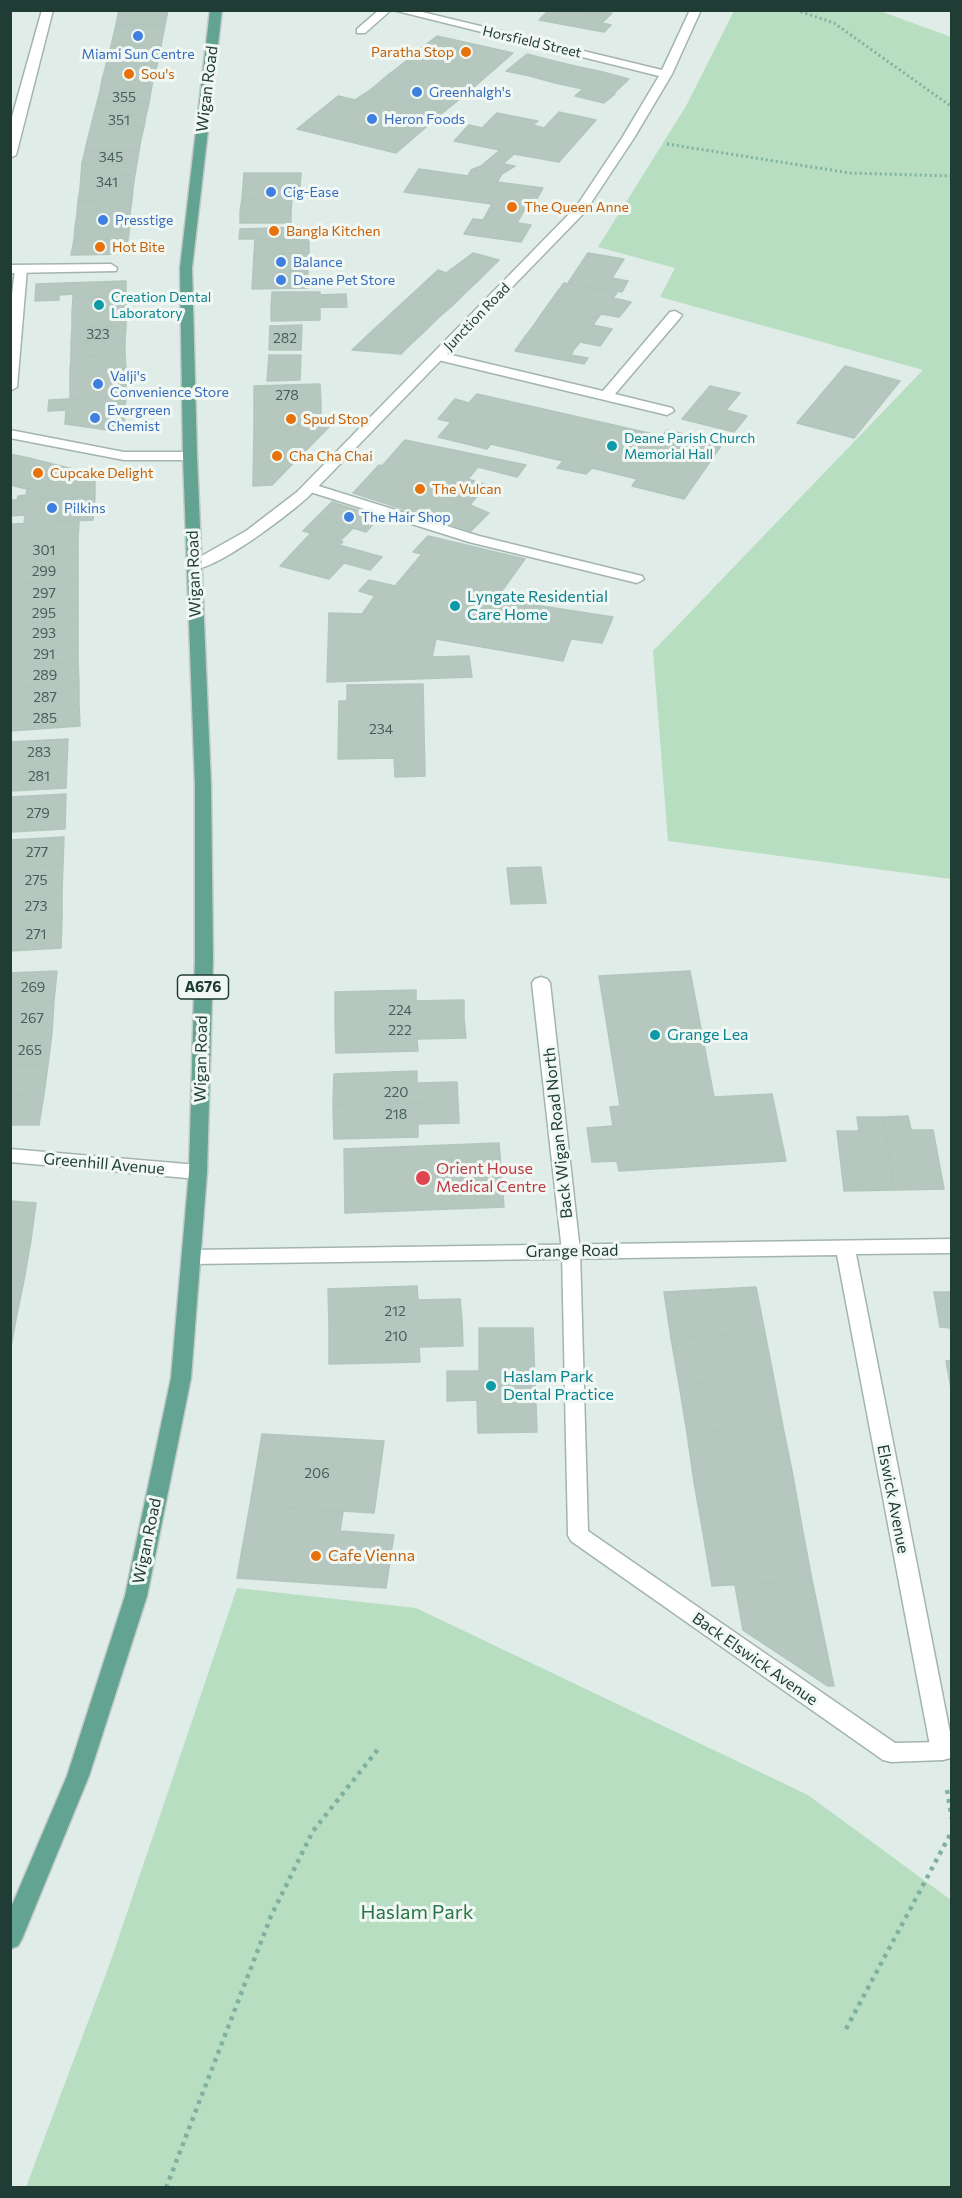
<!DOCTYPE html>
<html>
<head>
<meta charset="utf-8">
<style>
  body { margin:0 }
  #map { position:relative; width:962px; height:2198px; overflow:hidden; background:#e0ece7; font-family:Commissioner,sans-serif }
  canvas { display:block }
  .frame { position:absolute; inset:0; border:12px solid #203d35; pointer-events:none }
</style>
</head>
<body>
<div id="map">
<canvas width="962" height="2198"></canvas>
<div class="frame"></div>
</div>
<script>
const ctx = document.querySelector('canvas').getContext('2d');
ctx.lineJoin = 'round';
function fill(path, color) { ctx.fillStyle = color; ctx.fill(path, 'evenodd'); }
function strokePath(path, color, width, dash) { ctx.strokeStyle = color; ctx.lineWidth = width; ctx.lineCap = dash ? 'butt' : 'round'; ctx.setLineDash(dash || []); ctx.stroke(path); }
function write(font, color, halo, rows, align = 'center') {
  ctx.font = font + ' Commissioner,sans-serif'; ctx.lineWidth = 6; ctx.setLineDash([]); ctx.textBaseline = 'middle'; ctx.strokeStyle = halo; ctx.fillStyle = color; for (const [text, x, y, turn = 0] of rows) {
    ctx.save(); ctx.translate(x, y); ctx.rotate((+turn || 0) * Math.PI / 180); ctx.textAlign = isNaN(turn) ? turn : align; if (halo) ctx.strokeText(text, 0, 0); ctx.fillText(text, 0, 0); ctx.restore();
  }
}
fill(new Path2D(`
  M 734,11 L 880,11 L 951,37 L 951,879 L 668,841 L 653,651 L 923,370 L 660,297 L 675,268 L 598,247 L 686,106 Z
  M 237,1588 L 416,1608 L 808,1795 L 951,1900 L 951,2187 L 26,2187 L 110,1963 Z`), '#b8dec2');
const building = new Path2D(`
  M 119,10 L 168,10 L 167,15 L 118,15 Z
  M 549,10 L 612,13 L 602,23 L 611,25 L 604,32 L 539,20 Z
  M 118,15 L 167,15 L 165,25 L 116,25 Z
  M 116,25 L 165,25 L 161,46 L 111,46 Z
  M 437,36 L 513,53 L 496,68 L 419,50 Z
  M 111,46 L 161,46 L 159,57 L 108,57 Z
  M 419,50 L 496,68 L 482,80 L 405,62 Z
  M 527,54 L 550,60 L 530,76 L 506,71 Z
  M 108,57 L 159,57 L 156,69 L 105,69 Z
  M 550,60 L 575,66 L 555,83 L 530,76 Z
  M 405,62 L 482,80 L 466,94 L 388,75 Z
  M 575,66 L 603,72 L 583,89 L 555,83 Z
  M 105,69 L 156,69 L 153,80 L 102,80 Z
  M 603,72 L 629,79 L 613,94 L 585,87 Z
  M 388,75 L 466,94 L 446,110 L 369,91 Z
  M 102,80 L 153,80 L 151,91 L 100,91 Z
  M 585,87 L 613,94 L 615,94 L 604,103 L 575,96 Z
  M 100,91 L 151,91 L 149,103 L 97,103 Z
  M 369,91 L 446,110 L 396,153 L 297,129 L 338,96 L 355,100 Z
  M 97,103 L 149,103 L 146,115 L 94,114 Z
  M 559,112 L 596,120 L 559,162 L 514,154 L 503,164 L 515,166 L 502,174 L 471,170 L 481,166 L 500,150 L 454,141 L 469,125 L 482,128 L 497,113 L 538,121 L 533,125 L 544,128 Z
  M 94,114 L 146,115 L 144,127 L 91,126 Z
  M 91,126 L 144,127 L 141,139 L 88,138 Z
  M 88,138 L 141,139 L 139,151 L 85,151 Z
  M 85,151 L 139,151 L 137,163 L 82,163 Z
  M 82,163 L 137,163 L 135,175 L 81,176 Z
  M 419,169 L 468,176 L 471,170 L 502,174 L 497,182 L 543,188 L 531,210 L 525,209 L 517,223 L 531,225 L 521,242 L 464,234 L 473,219 L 483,220 L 492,204 L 404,192 Z
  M 244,173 L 301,173 L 300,186 L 243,187 Z
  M 135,175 L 133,188 L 80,189 L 81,176 Z
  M 300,186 L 299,198 L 242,199 L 243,187 Z
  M 133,188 L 132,200 L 78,201 L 80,189 Z
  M 292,198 L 291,210 L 240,211 L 242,199 Z
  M 132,200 L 130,213 L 77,214 L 78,201 Z
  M 291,210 L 291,223 L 240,223 L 240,211 Z
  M 130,213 L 130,226 L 75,227 L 77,214 Z
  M 130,226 L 128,239 L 74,240 L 75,227 Z
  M 309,227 L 309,234 L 293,235 L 293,239 L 239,239 L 240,229 Z
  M 128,239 L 126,254 L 71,255 L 74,240 Z
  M 255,239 L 309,239 L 309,253 L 254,254 Z
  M 309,253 L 308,271 L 253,272 L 254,254 Z
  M 473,253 L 499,260 L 478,281 L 446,273 Z
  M 588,253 L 624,259 L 612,278 L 628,281 L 622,292 L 568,283 Z
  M 438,270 L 446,273 L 478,281 L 465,293 L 424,283 Z
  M 308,271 L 308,288 L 252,289 L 253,272 Z
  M 126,281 L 126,296 L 73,298 L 73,294 L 59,295 L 59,300 L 35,301 L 36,284 Z
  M 424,283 L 465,293 L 452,306 L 411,295 Z
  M 564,283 L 617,293 L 613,298 L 631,302 L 625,310 L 555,295 Z
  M 272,292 L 320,292 L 320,295 L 346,294 L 347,307 L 271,308 Z
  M 411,295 L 452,306 L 438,318 L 398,307 Z
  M 555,295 L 625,310 L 619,317 L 601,314 L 597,319 L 545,309 Z
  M 126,296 L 126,311 L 72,313 L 73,298 Z
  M 320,307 L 320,320 L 271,321 L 271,308 Z
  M 398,307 L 438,318 L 425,331 L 384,320 Z
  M 545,309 L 597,319 L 593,325 L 612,329 L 605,339 L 534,325 Z
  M 126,311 L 126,325 L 72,328 L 72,313 Z
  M 384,320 L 425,331 L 411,344 L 370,333 Z
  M 126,325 L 125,340 L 71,342 L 72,328 Z
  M 302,325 L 301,350 L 269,350 L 270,326 Z
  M 534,325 L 605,339 L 600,346 L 580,342 L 575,348 L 524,338 Z
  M 370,333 L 411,344 L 401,354 L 352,350 Z
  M 524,338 L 575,348 L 571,355 L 588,358 L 584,364 L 515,351 Z
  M 125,340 L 125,354 L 71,357 L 71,342 Z
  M 125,354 L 126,369 L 70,371 L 71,357 Z
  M 269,355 L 301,355 L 300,380 L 267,381 Z
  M 845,366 L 900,381 L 854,438 L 797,423 Z
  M 126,369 L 126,396 L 70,399 L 70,371 Z
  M 320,384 L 321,405 L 254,407 L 254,386 Z
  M 710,386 L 740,393 L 726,410 L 747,416 L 734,432 L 682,419 Z
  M 477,394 L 662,436 L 667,430 L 723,443 L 684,499 L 632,486 L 637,479 L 592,468 L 586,474 L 557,468 L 563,461 L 491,444 L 487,449 L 438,437 L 451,422 L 438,419 L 455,399 L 469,403 Z
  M 126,396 L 124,427 L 115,431 L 65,424 L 66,410 L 48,411 L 49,400 Z
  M 321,405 L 321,415 L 328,415 L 329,424 L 254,426 L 254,407 Z
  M 329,424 L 329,427 L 272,485 L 253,486 L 254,426 Z
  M 405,440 L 526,465 L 517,477 L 478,467 L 468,479 L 486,485 L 470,505 L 489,513 L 471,531 L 353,493 L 379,465 L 382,466 Z
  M 10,454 L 29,458 L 10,479 Z
  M 29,458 L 65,467 L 49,484 L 27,489 L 10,485 L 10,479 Z
  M 65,467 L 95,474 L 95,497 L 17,500 L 18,496 L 26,495 L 27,489 L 49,484 Z
  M 95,497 L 93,520 L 24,523 L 25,515 L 10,516 L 10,500 Z
  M 332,502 L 380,517 L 366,532 L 317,517 Z
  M 317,517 L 353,528 L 340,541 L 303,531 Z
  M 79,521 L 78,540 L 10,543 L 10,524 Z
  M 311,533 L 343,542 L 339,545 L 382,557 L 370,570 L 344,563 L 329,579 L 280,566 Z
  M 428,536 L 525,559 L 496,599 L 613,617 L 602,643 L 571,639 L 563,661 L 436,639 L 432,657 L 469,656 L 472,677 L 327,682 L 329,613 L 362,614 L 375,596 L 359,591 L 369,580 L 395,586 L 422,554 L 413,552 Z
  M 78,540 L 78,558 L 10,562 L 10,543 Z
  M 78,558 L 78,581 L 10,584 L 10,562 Z
  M 78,581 L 78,601 L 10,604 L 10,584 Z
  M 78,601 L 78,621 L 10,625 L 10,604 Z
  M 78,621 L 78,641 L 10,645 L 10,625 Z
  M 78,641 L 78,662 L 10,666 L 10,645 Z
  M 78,662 L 79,684 L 10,688 L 10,666 Z
  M 79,684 L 79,705 L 10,710 L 10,688 Z
  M 423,684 L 425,776 L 395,777 L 394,758 L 338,759 L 339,701 L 347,701 L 347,685 Z
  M 79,705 L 80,726 L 10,731 L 10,710 Z
  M 68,739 L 67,762 L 10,765 L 10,742 Z
  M 67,762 L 66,788 L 10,791 L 10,765 Z
  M 66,794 L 65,829 L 10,832 L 10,797 Z
  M 64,837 L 63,864 L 10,867 L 10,840 Z
  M 63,864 L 62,892 L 10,895 L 10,867 Z
  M 541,867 L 546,903 L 511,904 L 507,868 Z
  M 62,892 L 62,917 L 10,920 L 10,895 Z
  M 62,917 L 61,948 L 10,951 L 10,920 Z
  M 57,971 L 54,1001 L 10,1002 L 10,973 Z
  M 690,971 L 714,1097 L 772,1094 L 786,1161 L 619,1171 L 617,1161 L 592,1162 L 587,1128 L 613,1126 L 610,1107 L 620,1106 L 599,976 Z
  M 416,990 L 416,1001 L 464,1000 L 464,1018 L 335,1022 L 335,992 Z
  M 54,1001 L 52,1033 L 10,1035 L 10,1002 Z
  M 464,1018 L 466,1038 L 417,1039 L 418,1051 L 336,1053 L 335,1022 Z
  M 52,1033 L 48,1065 L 10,1065 L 10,1035 Z
  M 10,1065 L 48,1065 L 44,1094 L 10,1095 Z
  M 417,1071 L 417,1083 L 457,1082 L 458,1102 L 333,1105 L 334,1074 Z
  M 44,1094 L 39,1125 L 10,1125 L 10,1095 Z
  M 458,1102 L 459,1123 L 418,1124 L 418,1137 L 334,1139 L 333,1105 Z
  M 908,1116 L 911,1130 L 933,1130 L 944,1189 L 894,1190 L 883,1117 Z
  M 857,1117 L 883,1117 L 894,1190 L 844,1191 L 837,1131 L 859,1131 Z
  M 499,1143 L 504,1207 L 345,1213 L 344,1149 Z
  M 10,1201 L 36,1203 L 31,1240 L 10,1240 Z
  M 10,1240 L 31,1240 L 24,1280 L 10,1280 Z
  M 10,1280 L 24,1280 L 16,1319 L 10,1319 Z
  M 417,1286 L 418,1300 L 460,1299 L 462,1321 L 329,1325 L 328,1289 Z
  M 756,1287 L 765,1333 L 671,1338 L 664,1292 Z
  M 934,1292 L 952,1292 L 952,1337 L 950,1328 L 940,1327 Z
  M 10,1319 L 16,1319 L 10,1353 Z
  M 462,1321 L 463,1346 L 419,1347 L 420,1362 L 329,1364 L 329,1325 Z
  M 479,1328 L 533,1328 L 537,1432 L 478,1433 L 477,1400 L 447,1401 L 447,1371 L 479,1371 Z
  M 765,1333 L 774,1379 L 679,1384 L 671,1338 Z
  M 952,1360 L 952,1394 L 946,1361 Z
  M 774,1379 L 783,1427 L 687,1433 L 679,1384 Z
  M 783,1427 L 793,1476 L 694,1482 L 687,1433 Z
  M 262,1434 L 384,1441 L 374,1513 L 250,1505 Z
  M 793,1476 L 802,1527 L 703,1533 L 694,1482 Z
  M 250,1505 L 343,1512 L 340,1531 L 394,1535 L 386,1588 L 237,1578 Z
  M 802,1527 L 812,1580 L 712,1586 L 703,1533 Z
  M 812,1580 L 834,1686 L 828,1686 L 743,1630 L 735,1585 Z`);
fill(building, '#b5c7bf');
strokePath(building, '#b2c6bd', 1.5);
const service = new Path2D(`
  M 42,10 L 53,10 L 16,155 L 10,158 L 10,124 Z
  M 379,10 L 391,10 L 365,33 L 357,33 L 357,29 Z
  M 21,265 L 27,269 L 17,387 L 10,391 L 10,312 L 15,269 Z
  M 675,311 L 682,315 L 680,318 L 615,394 L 672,408 L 674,411 L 667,415 L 434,359 L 432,356 L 439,352 L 603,391 L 670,312 Z
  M 309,483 L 479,536 L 642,576 L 644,579 L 637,583 L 469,542 L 304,490 L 302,487 Z
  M 541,977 L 547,979 L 550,983 L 580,1251 L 588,1531 L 895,1743 L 942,1742 L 950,1744 L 950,1758 L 942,1760 L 891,1762 L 883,1760 L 571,1541 L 568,1535 L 562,1251 L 532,983 L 535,979 Z`);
const minor = new Path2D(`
  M 393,10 L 414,10 L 662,70 L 690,10 L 701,10 L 672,74 L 634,138 L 585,212 L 307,498 C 289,514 211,575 189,569 L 187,566 L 189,563 L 246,531 L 297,492 L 576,207 L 622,138 L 659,76 Z
  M 111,264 L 117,268 L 116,271 L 10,273 L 10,265 Z
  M 10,1149 L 198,1165 L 205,1167 L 207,1172 L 205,1177 L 198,1179 L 10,1162 Z
  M 952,1239 L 952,1253 L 856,1254 L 952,1743 L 950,1758 L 942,1760 L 934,1758 L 931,1751 L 837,1255 L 192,1264 L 185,1262 L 183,1257 L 185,1252 L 192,1250 Z`);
const tertiary = new Path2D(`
  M 10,430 L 124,452 L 190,452 L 197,456 L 190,460 L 124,460 L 10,438 Z`);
const primary = new Path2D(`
  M 210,10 L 222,10 L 192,268 L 197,456 L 211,786 L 213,959 L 207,1172 L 191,1378 L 147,1596 L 89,1776 L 22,1939 L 18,1946 L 10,1949 L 10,1910 L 67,1776 L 125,1596 L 171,1378 L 189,1172 L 195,959 L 195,786 L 183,456 L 180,268 Z`);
strokePath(service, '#a3b4ae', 3);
strokePath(minor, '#a3b4ae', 3);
strokePath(tertiary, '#a3b4ae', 3);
strokePath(primary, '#c1c9c6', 3);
strokePath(new Path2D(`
  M 796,10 L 834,23 L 952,107
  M 667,144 L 850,173 L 952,176`), '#7fb1a1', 3, [2, 3]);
strokePath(new Path2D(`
  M 947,1790 L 952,1819
  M 846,2029 L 952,1831
  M 166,2188 L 271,1916 L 313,1831 L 379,1748`), '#7fb1a1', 4.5, [4, 5]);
fill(service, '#fff');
fill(minor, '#fff');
fill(tertiary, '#fff');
fill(primary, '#63a392');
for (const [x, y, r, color] of [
  [138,36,6,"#3f7fe0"],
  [466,52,6,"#e8710a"],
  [129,74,6,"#e8710a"],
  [417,92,6,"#3f7fe0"],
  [372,119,6,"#3f7fe0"],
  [271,192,6,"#3f7fe0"],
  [512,207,6,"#e8710a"],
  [103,220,6,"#3f7fe0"],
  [274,231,6,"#e8710a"],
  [100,247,6,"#e8710a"],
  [281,262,6,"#3f7fe0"],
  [281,280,6,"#3f7fe0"],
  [99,305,6,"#0f9aa8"],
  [98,384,6,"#3f7fe0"],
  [95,418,6,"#3f7fe0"],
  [291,419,6,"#e8710a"],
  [612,446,6,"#0f9aa8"],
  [277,456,6,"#e8710a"],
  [38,473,6,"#e8710a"],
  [420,489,6,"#e8710a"],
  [52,508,6,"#3f7fe0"],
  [349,517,6,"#3f7fe0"],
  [455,606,6,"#0f9aa8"],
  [655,1035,6,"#0f9aa8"],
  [423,1178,8,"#e0444e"],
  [491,1386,6,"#0f9aa8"],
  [316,1556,6,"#e8710a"]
]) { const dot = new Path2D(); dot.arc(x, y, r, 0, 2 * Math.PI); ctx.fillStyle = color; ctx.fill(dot); strokePath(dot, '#f1f8f4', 2); }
write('14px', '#203d35', '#f1f8f4', [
  ["Horsfield Street",532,42,13],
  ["Junction Road",477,317,-46]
]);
write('14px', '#c56008', '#f1f8f4', [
  ["Paratha Stop",454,52,"right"],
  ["Sou's",141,74],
  ["The Queen Anne",524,207],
  ["Bangla Kitchen",286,231],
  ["Hot Bite",112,247],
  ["Spud Stop",303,419],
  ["Cha Cha Chai",289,456],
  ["Cupcake Delight",50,473],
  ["The Vulcan",432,489]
], 'left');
write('14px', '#366cbe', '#f1f8f4', [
  ["Miami Sun Centre",138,54,"center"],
  ["Greenhalgh's",429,92],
  ["Heron Foods",384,119],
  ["Cig-Ease",283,192],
  ["Presstige",115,220],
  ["Balance",293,262],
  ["Deane Pet Store",293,280],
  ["Valji's",110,376],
  ["Convenience Store",110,392],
  ["Evergreen",107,410],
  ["Chemist",107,426],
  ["Pilkins",64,508],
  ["The Hair Shop",361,517]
], 'left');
write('14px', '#456058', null, [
  ["355",124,97],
  ["351",119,120],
  ["345",111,157],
  ["341",107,182],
  ["323",98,334],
  ["282",285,338],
  ["278",287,395],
  ["301",44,550],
  ["299",44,571],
  ["297",44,593],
  ["295",44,613],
  ["293",44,633],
  ["291",44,654],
  ["289",45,675],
  ["287",45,697],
  ["285",45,718],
  ["234",381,729],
  ["283",39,752],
  ["281",39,776],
  ["279",38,813],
  ["277",37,852],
  ["275",36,880],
  ["273",36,906],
  ["271",36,934],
  ["269",33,987],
  ["224",400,1010],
  ["267",32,1018],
  ["222",400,1030],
  ["265",30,1050],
  ["220",396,1092],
  ["218",396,1114],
  ["212",395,1311],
  ["210",396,1336],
  ["206",317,1473]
]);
write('14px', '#0d838f', '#f1f8f4', [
  ["Creation Dental",111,297],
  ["Laboratory",111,313],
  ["Deane Parish Church",624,438],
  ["Memorial Hall",624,454]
], 'left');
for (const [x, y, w] of [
  [203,987,51]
]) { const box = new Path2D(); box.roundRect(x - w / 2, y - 12, w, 24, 4.5); ctx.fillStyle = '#f1f8f4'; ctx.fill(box); strokePath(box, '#203d35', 1.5); }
write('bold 15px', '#203d35', null, [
  ["A676",203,987]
]);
write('16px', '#203d35', '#f1f8f4', [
  ["Wigan Road",207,89,-83],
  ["Wigan Road",194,574,-92],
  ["Wigan Road",201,1059,-89],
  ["Back Wigan Road North",558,1133,-96],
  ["Greenhill Avenue",104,1164,5],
  ["Grange Road",572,1251,-1],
  ["Elswick Avenue",893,1499,79],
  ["Wigan Road",147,1541,-78],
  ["Back Elswick Avenue",755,1659,35]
]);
write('16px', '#0d838f', '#f1f8f4', [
  ["Lyngate Residential",467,597],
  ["Care Home",467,615],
  ["Grange Lea",667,1035],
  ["Haslam Park",503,1377],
  ["Dental Practice",503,1395]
], 'left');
write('16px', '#be3a42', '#f1f8f4', [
  ["Orient House",436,1169],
  ["Medical Centre",436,1187]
], 'left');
write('16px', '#c56008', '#f1f8f4', [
  ["Cafe Vienna",328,1556]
], 'left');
write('20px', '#297545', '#f1f8f4', [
  ["Haslam Park",417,1912]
]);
</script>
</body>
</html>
